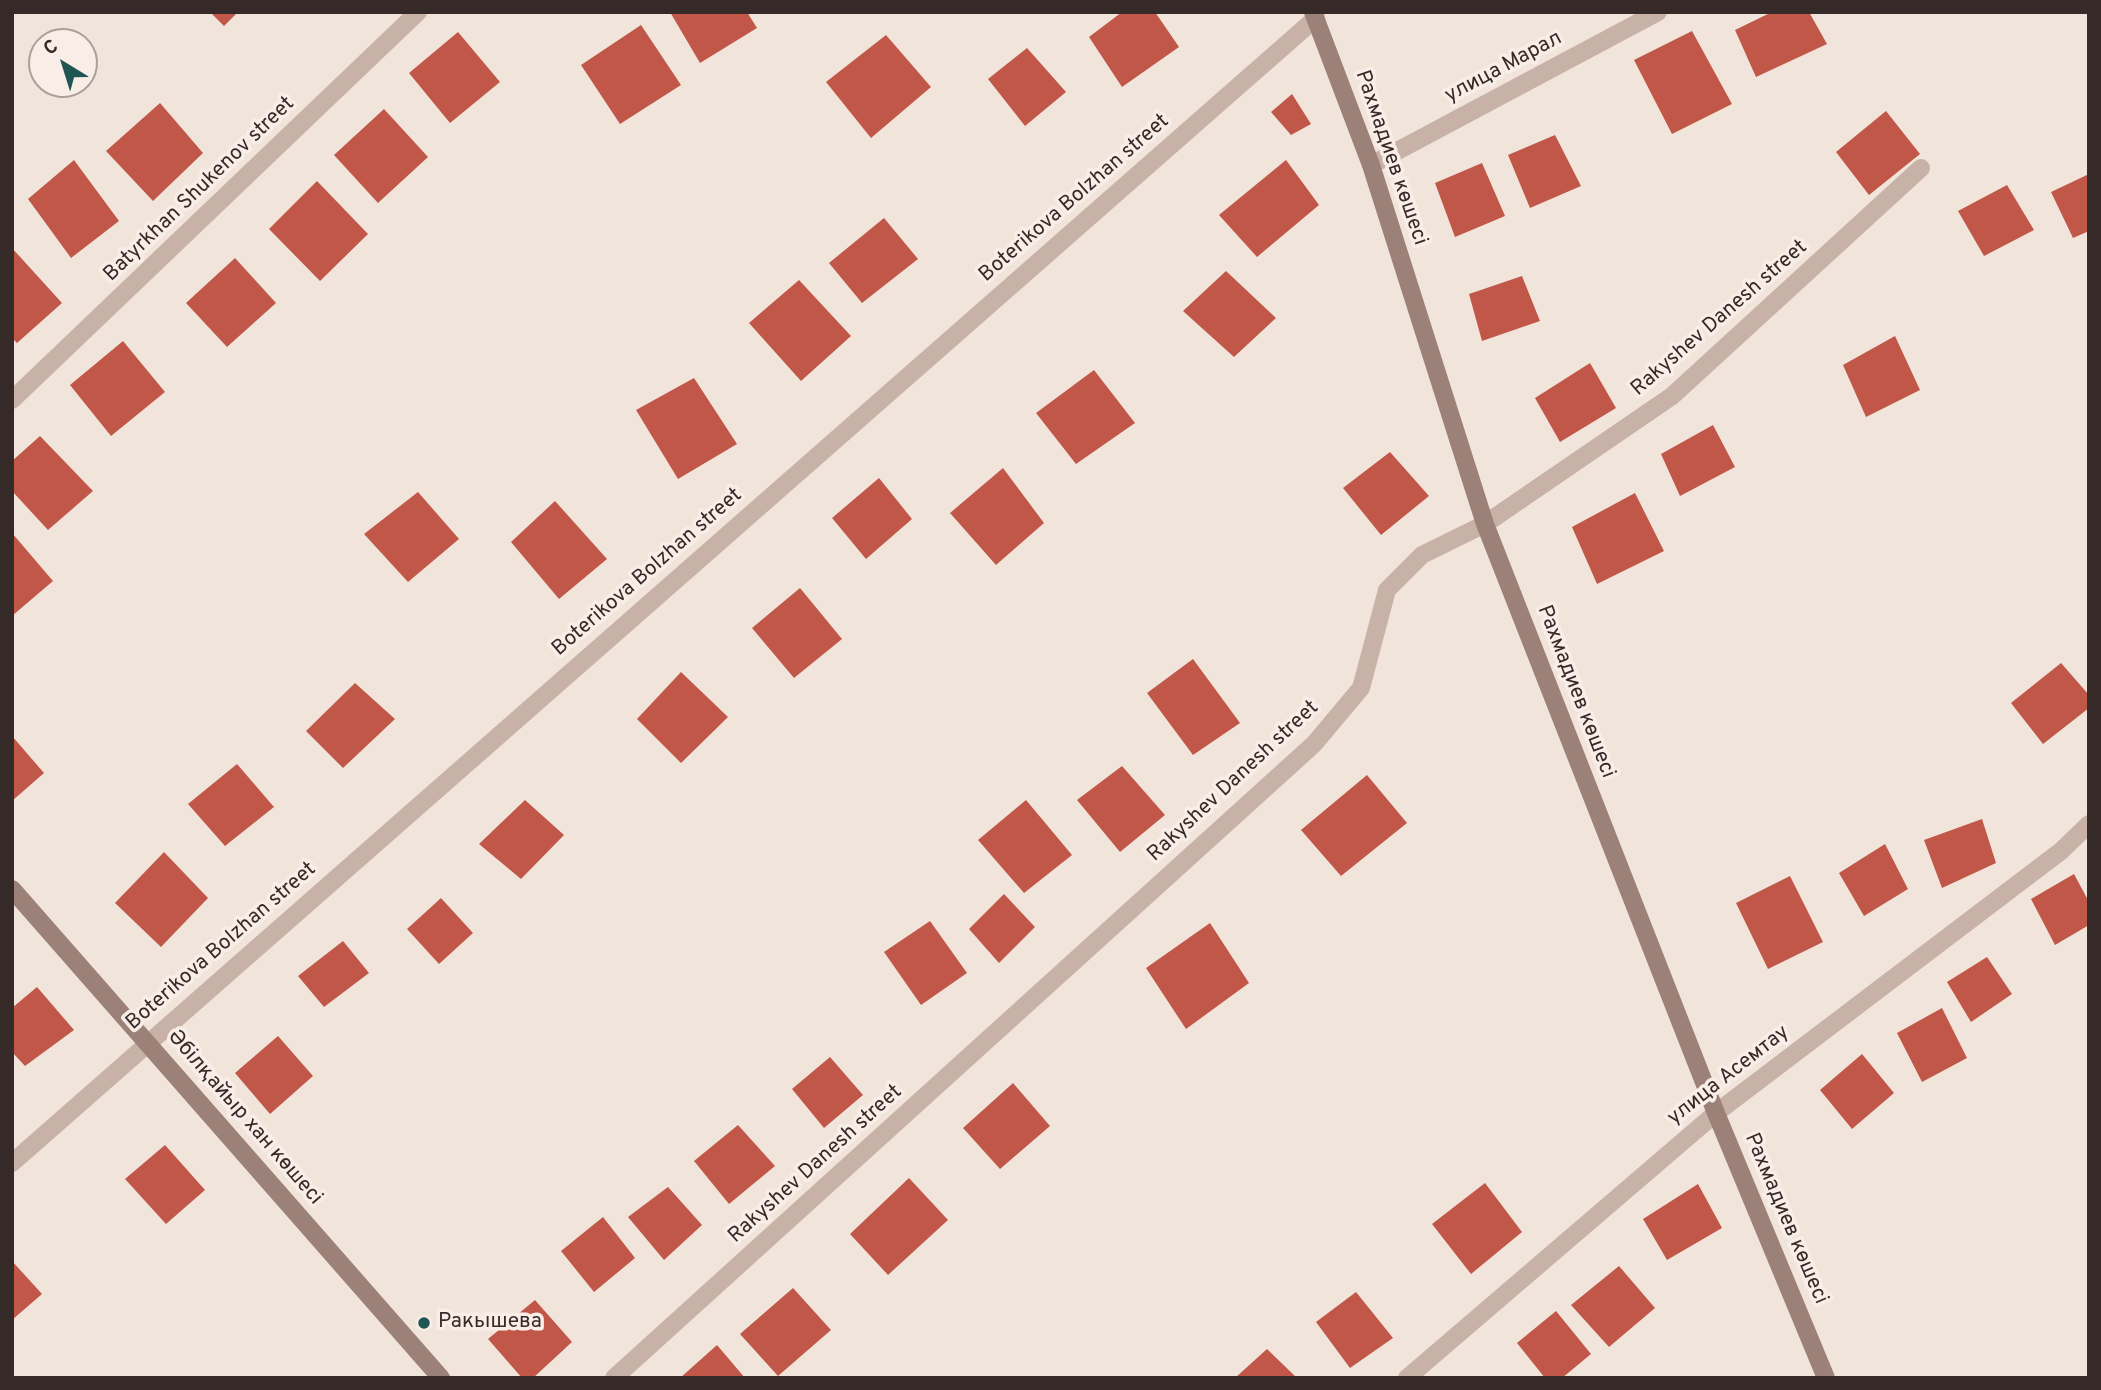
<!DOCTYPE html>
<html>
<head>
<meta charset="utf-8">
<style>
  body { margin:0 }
  #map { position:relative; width:2101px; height:1390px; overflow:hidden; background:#f1e4db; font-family:Overpass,sans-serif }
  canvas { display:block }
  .frame { position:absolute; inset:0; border:14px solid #352a27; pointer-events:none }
  .north { position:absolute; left:28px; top:28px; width:70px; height:70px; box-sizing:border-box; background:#f8eee7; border:2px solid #aaa09a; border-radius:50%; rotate:322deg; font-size:19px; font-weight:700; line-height:28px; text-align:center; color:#352a27 }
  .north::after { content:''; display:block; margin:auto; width:24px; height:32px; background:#1f5552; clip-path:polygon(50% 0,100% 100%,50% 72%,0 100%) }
</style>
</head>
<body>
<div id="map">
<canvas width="2101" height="1390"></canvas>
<div class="frame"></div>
<div class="north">С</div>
</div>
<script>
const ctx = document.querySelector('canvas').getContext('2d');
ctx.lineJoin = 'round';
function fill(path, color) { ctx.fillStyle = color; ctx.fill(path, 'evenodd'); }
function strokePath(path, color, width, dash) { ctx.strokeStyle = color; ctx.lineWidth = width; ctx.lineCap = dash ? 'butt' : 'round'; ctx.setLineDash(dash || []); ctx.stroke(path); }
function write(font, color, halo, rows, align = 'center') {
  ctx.font = font + ' Overpass,sans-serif'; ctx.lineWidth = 7; ctx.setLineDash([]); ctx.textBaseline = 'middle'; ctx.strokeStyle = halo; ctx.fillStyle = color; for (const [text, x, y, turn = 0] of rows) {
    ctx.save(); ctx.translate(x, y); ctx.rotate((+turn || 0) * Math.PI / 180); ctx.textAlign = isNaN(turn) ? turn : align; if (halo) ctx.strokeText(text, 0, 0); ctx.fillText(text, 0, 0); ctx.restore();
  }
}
fill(new Path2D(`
  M 210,12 L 238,12 L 224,26 Z
  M 670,12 L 747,12 L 757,28 L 700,63 Z
  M 1122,12 L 1155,12 L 1179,47 L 1122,87 L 1089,37 Z
  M 1772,12 L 1809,12 L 1827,44 L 1756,77 L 1735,30 Z
  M 641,25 L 681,85 L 620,124 L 581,65 Z
  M 1692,31 L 1732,104 L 1672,134 L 1634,60 Z
  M 458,32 L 500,82 L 450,123 L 409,73 Z
  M 886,35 L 931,87 L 871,138 L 826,82 Z
  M 1027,48 L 1066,92 L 1025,126 L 988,79 Z
  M 1292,94 L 1311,124 L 1291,135 L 1271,112 Z
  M 160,103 L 203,153 L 153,201 L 106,151 Z
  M 384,109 L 428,157 L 378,203 L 334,155 Z
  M 1886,111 L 1920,154 L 1869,195 L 1836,152 Z
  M 1555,135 L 1581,186 L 1530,208 L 1508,155 Z
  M 74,160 L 119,221 L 71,258 L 28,199 Z
  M 1286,160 L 1319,205 L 1257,257 L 1219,215 Z
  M 1482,163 L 1505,216 L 1455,237 L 1435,183 Z
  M 2089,174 L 2089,231 L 2073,238 L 2051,192 Z
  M 317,181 L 368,234 L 320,281 L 269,229 Z
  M 2007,185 L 2034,230 L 1984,256 L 1958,211 Z
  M 884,218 L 918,259 L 862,303 L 829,263 Z
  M 12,248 L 62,303 L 17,343 L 12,338 Z
  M 235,258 L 276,303 L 227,347 L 186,303 Z
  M 1226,271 L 1276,318 L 1234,357 L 1183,311 Z
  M 1522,276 L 1540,321 L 1482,341 L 1469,294 Z
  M 799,280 L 851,336 L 801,381 L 749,323 Z
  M 1895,336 L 1920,390 L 1866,417 L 1843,365 Z
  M 123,341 L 165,392 L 111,436 L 70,385 Z
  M 1590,363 L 1616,408 L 1560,442 L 1535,398 Z
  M 1094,370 L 1135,423 L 1076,464 L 1036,413 Z
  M 694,378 L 737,444 L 678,479 L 636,410 Z
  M 1713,425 L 1735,467 L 1680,496 L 1661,454 Z
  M 40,436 L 93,491 L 48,530 L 12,491 L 12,461 Z
  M 1390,452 L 1429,496 L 1381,535 L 1343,488 Z
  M 1003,468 L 1044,523 L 996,565 L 950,513 Z
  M 879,478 L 912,519 L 866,559 L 832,518 Z
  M 418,492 L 459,539 L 408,582 L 364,534 Z
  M 1635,493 L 1664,551 L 1597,584 L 1572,527 Z
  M 555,501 L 607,559 L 559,599 L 511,542 Z
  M 12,533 L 53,581 L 12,616 Z
  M 800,588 L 842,639 L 794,678 L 752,628 Z
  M 1193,659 L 1240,723 L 1193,755 L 1147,693 Z
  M 2061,663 L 2089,695 L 2089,708 L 2043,744 L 2011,703 Z
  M 681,672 L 728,717 L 681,763 L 637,719 Z
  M 355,683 L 395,719 L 343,768 L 306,731 Z
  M 12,736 L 44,773 L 12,801 Z
  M 237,764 L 274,807 L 225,846 L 188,804 Z
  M 1122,766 L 1165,815 L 1120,852 L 1077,800 Z
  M 1367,775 L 1407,823 L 1341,876 L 1301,830 Z
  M 525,800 L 564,835 L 521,879 L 479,844 Z
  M 1026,800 L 1072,855 L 1024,893 L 978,840 Z
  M 1982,819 L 1996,863 L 1942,888 L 1924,840 Z
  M 1885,844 L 1908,889 L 1864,916 L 1839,873 Z
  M 164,852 L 208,898 L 161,947 L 115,903 Z
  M 2074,874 L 2089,902 L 2089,925 L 2055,945 L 2031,899 Z
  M 1790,876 L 1823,942 L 1768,969 L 1736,903 Z
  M 1004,894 L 1035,927 L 999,963 L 969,929 Z
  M 441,898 L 473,933 L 439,964 L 407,929 Z
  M 930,921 L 967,973 L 921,1005 L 884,952 Z
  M 1210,923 L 1249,983 L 1186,1029 L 1146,968 Z
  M 343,941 L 369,973 L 324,1007 L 298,976 Z
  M 1987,957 L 2012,994 L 1971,1022 L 1947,982 Z
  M 37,987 L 74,1030 L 25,1066 L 12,1052 L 12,1008 Z
  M 1942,1008 L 1967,1058 L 1922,1082 L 1897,1033 Z
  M 278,1036 L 313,1076 L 270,1114 L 235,1073 Z
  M 1862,1054 L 1894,1093 L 1852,1129 L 1820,1090 Z
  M 830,1057 L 863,1095 L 824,1128 L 792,1089 Z
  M 1013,1083 L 1050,1126 L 1000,1169 L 963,1128 Z
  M 738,1125 L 775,1166 L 729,1204 L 694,1161 Z
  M 165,1145 L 205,1190 L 166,1224 L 125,1179 Z
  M 909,1178 L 948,1220 L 888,1275 L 850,1234 Z
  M 1485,1183 L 1522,1232 L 1471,1274 L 1432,1224 Z
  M 1698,1184 L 1722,1228 L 1667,1260 L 1643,1219 Z
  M 668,1187 L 702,1225 L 664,1260 L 628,1217 Z
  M 603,1217 L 635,1258 L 594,1292 L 561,1251 Z
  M 12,1261 L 42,1294 L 12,1320 Z
  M 1619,1266 L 1655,1308 L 1609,1347 L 1571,1305 Z
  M 793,1288 L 831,1330 L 778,1376 L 740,1334 Z
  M 1356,1292 L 1393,1338 L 1350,1368 L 1316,1322 Z
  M 535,1300 L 572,1342 L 533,1378 L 522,1378 L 488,1339 Z
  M 1556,1311 L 1591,1354 L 1562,1378 L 1545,1378 L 1517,1343 Z
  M 717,1345 L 745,1378 L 680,1378 Z
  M 1267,1349 L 1297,1378 L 1235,1378 Z`), '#c15748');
strokePath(new Path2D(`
  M 1371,165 L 1658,12
  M 12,400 L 418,12
  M 12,1163 L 1316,18
  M 614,1378 L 1314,744 L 1361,688 L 1387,590 L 1422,555 L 1485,524 L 1672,396 L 1921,168
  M 1407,1378 L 1716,1113 L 2061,851 L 2089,824`), '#c8b2a7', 18);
strokePath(new Path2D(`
  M 1313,12 L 1371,165 L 1485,524 L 1716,1113 L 1826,1378
  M 12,889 L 441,1378`), '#9c8179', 18);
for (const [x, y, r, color] of [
  [424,1323,7,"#1f5552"]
]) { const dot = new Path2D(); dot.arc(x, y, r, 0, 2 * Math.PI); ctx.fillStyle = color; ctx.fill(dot); strokePath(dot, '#f8eee7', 2.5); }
write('21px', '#352a27', '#f8eee7', [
  ["улица Марал",1504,68,-28],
  ["Рахмадиев көшесі",1390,158,71],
  ["Batyrkhan Shukenov street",200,190,-44],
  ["Boterikova Bolzhan street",1075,199,-41],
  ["Rakyshev Danesh street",1720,319,-41],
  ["Boterikova Bolzhan street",648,573,-41],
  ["Рахмадиев көшесі",1575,692,69],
  ["Rakyshev Danesh street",1234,782,-43],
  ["Boterikova Bolzhan street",222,947,-41],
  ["улица Асемтау",1729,1076,-38],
  ["Әбілқайыр хан көшесі",244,1118,49],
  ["Rakyshev Danesh street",816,1165,-42],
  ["Рахмадиев көшесі",1785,1219,67]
]);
write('21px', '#352a27', '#f8eee7', [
  ["Ракышева",438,1323]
], 'left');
</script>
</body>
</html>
